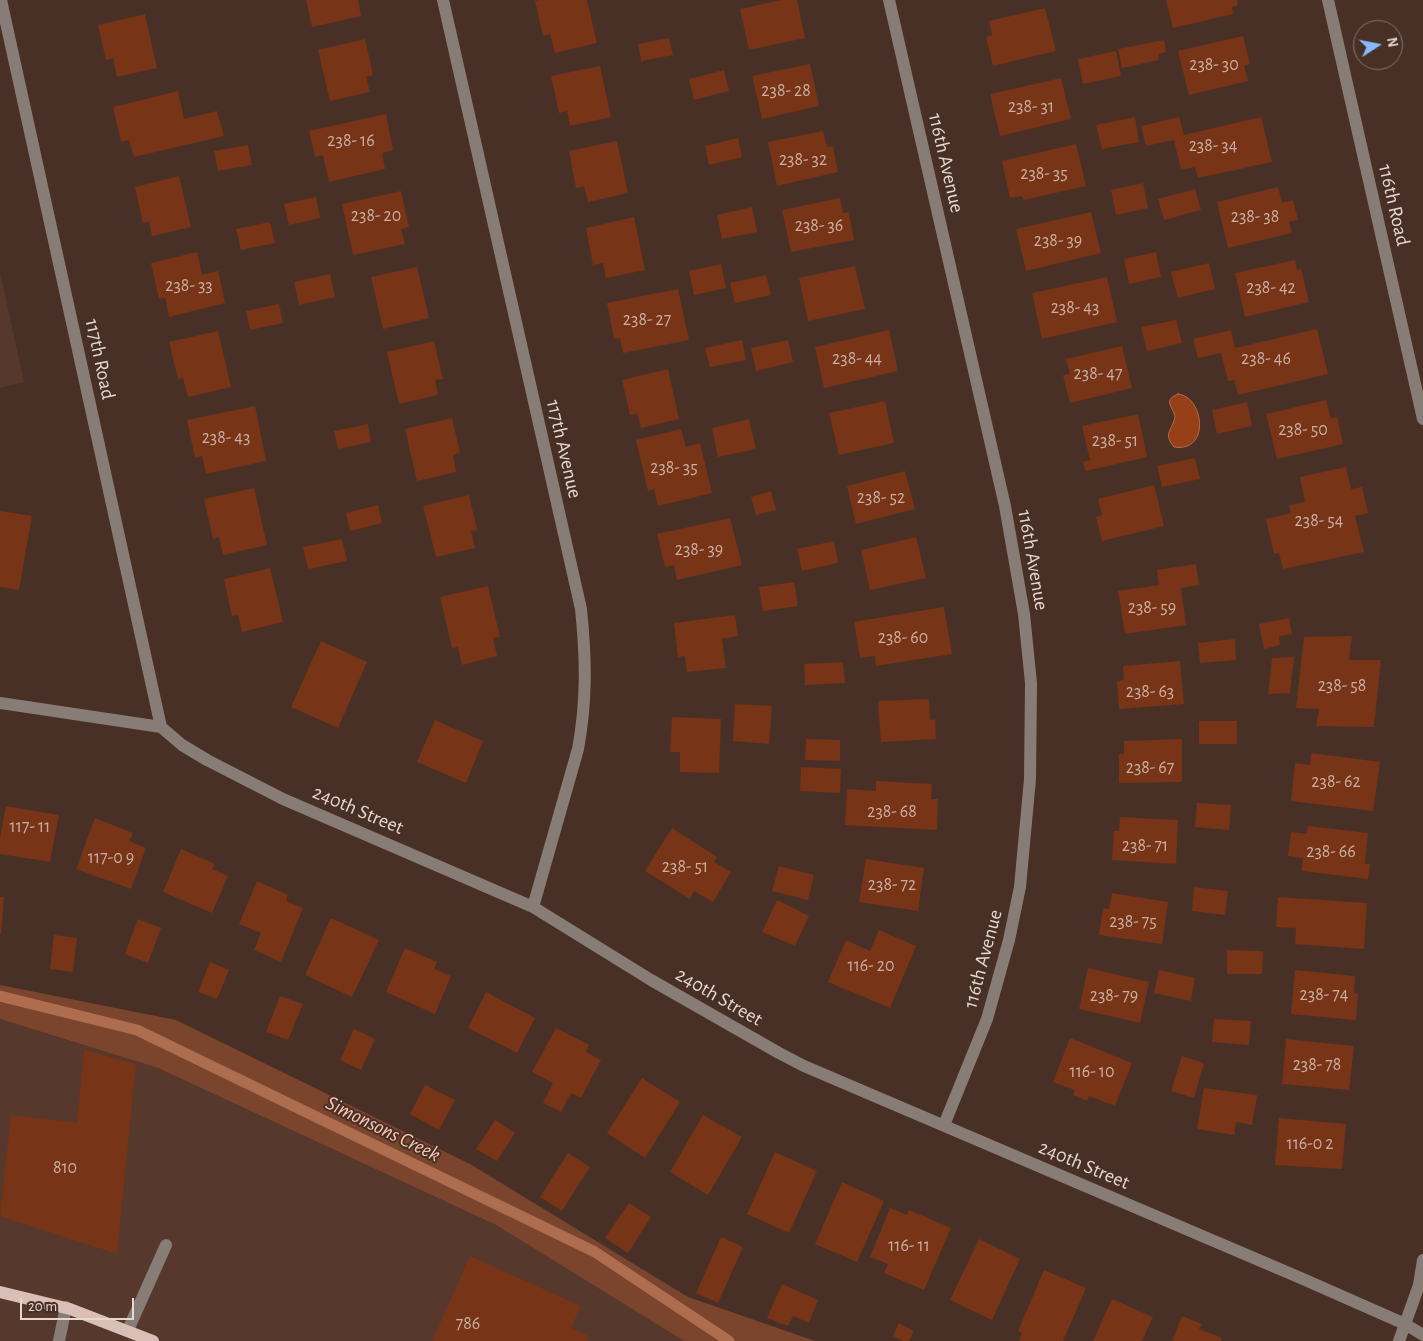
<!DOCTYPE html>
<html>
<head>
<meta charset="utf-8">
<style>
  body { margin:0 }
  #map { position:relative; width:1423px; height:1341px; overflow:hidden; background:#483027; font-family:"Alegreya Sans",sans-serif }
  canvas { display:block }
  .north { position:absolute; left:1353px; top:20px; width:50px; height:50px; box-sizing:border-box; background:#483027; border:1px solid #87736b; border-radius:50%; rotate:79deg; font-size:14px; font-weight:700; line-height:20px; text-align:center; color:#e6d7d1 }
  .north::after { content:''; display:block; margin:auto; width:18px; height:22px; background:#85bbfb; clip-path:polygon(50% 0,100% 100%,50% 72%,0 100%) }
  .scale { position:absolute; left:20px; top:1298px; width:114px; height:22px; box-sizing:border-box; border:2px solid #e6d7d1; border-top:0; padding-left:6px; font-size:15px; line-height:18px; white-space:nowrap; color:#e6d7d1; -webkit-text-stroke:4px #483027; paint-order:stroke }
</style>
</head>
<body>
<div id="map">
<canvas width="1423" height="1341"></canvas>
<div class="north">N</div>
<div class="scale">20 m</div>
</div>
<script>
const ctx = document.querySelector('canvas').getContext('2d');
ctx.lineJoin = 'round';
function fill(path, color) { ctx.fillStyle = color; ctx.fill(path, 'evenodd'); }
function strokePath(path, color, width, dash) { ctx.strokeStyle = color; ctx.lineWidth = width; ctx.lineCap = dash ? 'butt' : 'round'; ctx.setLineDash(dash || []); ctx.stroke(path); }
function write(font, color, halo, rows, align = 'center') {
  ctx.font = font + ' "Alegreya Sans",sans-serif'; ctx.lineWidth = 4; ctx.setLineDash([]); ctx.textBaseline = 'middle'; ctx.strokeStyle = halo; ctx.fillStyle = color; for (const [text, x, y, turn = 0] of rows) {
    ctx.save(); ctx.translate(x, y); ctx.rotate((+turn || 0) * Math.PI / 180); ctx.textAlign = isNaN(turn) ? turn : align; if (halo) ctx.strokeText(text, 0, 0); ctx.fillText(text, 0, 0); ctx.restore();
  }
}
fill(new Path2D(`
  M 0,272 L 24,382 L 0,388 Z
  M 0,1019 L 158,1068 L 496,1225 L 684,1341 L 0,1341 Z`), '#56382c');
fill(new Path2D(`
  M 0,985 L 176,1020 L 470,1164 L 688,1297 L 815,1341 L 684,1341 L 496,1225 L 158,1068 L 0,1019 Z`), '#7a442d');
const water = new Path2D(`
  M 1178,394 C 1204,396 1211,453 1174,447 C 1162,433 1173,430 1175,416 C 1172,406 1163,400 1178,394 Z`);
fill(water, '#974017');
strokePath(water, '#af6d4f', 1);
strokePath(new Path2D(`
  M 0,996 L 137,1030 L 595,1252 L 729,1341`), '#af6d4f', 11);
fill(new Path2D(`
  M 306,0 L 358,0 L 361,16 L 312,27 Z
  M 540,0 L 587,0 L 597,43 L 555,53 L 550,34 L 543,36 L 535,1 Z
  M 781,0 L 797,0 L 805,38 L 749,50 L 740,9 Z
  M 1166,0 L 1237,0 L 1238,5 L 1232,7 L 1233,14 L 1173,28 Z
  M 1045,8 L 1056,51 L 993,66 L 986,37 L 992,35 L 989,21 Z
  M 145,14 L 157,68 L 117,77 L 113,58 L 106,60 L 98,25 Z
  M 1243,36 L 1250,64 L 1244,66 L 1248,81 L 1189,95 L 1178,51 Z
  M 669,38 L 673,55 L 641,61 L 638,44 Z
  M 365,39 L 373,75 L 366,77 L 370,92 L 330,101 L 318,50 Z
  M 1164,40 L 1166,52 L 1158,54 L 1159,60 L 1122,68 L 1118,49 Z
  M 1116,51 L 1121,76 L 1083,84 L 1078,59 Z
  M 810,64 L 819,106 L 762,119 L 752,76 Z
  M 600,66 L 611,117 L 570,126 L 567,111 L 559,113 L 551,76 Z
  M 724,70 L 729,91 L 694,100 L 689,79 Z
  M 1061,78 L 1071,119 L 1000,136 L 990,94 Z
  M 178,91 L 184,119 L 217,111 L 224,136 L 134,157 L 129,140 L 121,142 L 113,107 Z
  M 386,114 L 393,150 L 382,153 L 385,169 L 329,182 L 323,155 L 315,157 L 309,131 Z
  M 1135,117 L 1139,142 L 1102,149 L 1096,125 Z
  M 1179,117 L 1184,135 L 1261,117 L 1272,162 L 1198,178 L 1195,167 L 1181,170 L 1174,140 L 1146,146 L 1141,126 Z
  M 823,131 L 827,147 L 833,146 L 838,172 L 777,186 L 768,142 Z
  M 738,138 L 742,157 L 709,165 L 705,146 Z
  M 617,141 L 628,193 L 588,202 L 584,186 L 576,188 L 569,151 Z
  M 1076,144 L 1086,186 L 1024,200 L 1022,196 L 1010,198 L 1002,161 Z
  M 248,145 L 252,165 L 218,171 L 214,151 Z
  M 179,176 L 191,227 L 152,236 L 149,221 L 143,223 L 135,187 Z
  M 1143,183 L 1148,208 L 1116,215 L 1111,190 Z
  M 1278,187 L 1282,203 L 1293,200 L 1298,220 L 1289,222 L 1292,233 L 1228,248 L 1217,202 Z
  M 1195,189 L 1201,210 L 1164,220 L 1158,199 Z
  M 401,191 L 409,227 L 401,229 L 405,244 L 353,255 L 342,204 Z
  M 316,197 L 320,218 L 289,225 L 284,204 Z
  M 840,198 L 843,213 L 849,212 L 854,240 L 791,252 L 782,210 Z
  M 752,207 L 757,232 L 722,239 L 717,215 Z
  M 1091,212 L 1101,253 L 1026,271 L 1016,229 Z
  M 634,217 L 645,270 L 606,278 L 603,263 L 593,265 L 586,228 Z
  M 270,222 L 275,243 L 241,250 L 236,229 Z
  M 197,252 L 202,275 L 218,271 L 225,303 L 169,317 L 165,298 L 159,299 L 151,263 Z
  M 1156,252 L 1161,277 L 1129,284 L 1124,259 Z
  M 1295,260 L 1297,270 L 1301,269 L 1309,302 L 1245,317 L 1235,273 Z
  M 1209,263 L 1215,289 L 1178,298 L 1171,272 Z
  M 721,264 L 726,288 L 694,295 L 689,271 Z
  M 855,266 L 865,309 L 808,321 L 799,278 Z
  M 417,267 L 429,318 L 383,329 L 371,277 Z
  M 330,274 L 335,297 L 299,305 L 294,282 Z
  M 766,275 L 771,295 L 735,303 L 730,283 Z
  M 1107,277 L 1117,322 L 1042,339 L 1032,293 Z
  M 678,289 L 689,340 L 623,353 L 620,338 L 614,339 L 607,303 Z
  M 279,304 L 283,323 L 250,330 L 246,311 Z
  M 1176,320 L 1182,343 L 1147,351 L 1141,327 Z
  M 1317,329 L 1328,374 L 1238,395 L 1234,380 L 1228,381 L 1221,353 L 1198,358 L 1193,339 L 1231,330 L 1235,348 Z
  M 889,330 L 898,371 L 824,388 L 815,347 Z
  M 218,331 L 231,387 L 188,397 L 183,378 L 178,379 L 169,342 Z
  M 742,340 L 746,360 L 710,367 L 705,348 Z
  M 788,340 L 793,362 L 756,371 L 751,348 Z
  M 434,341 L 443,379 L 435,380 L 438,395 L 399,404 L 387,352 Z
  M 1122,346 L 1132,388 L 1070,403 L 1063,375 L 1070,374 L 1066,359 Z
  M 668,369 L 679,419 L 641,428 L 637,413 L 630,415 L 622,380 Z
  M 1326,400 L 1331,419 L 1337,417 L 1343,444 L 1277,459 L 1266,414 Z
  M 885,401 L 894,443 L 839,455 L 829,413 Z
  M 1247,402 L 1252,426 L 1217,434 L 1212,410 Z
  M 255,406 L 266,461 L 206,474 L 202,456 L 195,458 L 187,420 Z
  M 1138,414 L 1147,457 L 1086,471 L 1083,462 L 1090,460 L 1082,426 Z
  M 452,418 L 460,453 L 453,455 L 456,472 L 417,481 L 405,429 Z
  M 749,419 L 756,449 L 718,457 L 712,428 Z
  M 368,424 L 371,442 L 338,449 L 334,431 Z
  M 681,429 L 686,447 L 700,443 L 712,493 L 658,506 L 654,489 L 648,491 L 636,440 Z
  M 1195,458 L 1200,479 L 1162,487 L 1157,466 Z
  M 1346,467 L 1351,489 L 1362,487 L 1368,513 L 1355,516 L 1364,552 L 1283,569 L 1279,553 L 1274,554 L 1266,519 L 1291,513 L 1289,505 L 1305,502 L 1300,477 Z
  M 905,471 L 915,509 L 856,524 L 847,486 Z
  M 1154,485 L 1164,526 L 1102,541 L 1096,517 L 1102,515 L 1098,499 Z
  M 254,488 L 267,545 L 223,555 L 219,537 L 213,539 L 204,499 Z
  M 771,491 L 776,510 L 756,515 L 751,497 Z
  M 469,495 L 477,530 L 471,531 L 475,548 L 436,557 L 423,506 Z
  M 378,505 L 382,523 L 350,531 L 346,513 Z
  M 0,511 L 32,516 L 19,590 L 0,587 Z
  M 730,518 L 742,565 L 677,580 L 674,565 L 665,567 L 657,534 Z
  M 916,537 L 926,578 L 870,590 L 861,550 Z
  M 342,539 L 347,561 L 308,569 L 303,547 Z
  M 834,541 L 838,563 L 802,571 L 797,549 Z
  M 1196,564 L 1199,585 L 1181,588 L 1186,625 L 1125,634 L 1118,591 L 1159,585 L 1157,570 Z
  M 270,568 L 283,622 L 242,632 L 238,615 L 232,616 L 224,579 Z
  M 794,582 L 798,606 L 763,611 L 759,587 Z
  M 488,586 L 500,637 L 493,638 L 497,656 L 462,665 L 458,647 L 452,648 L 440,597 Z
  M 944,607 L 952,654 L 876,666 L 875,656 L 860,658 L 854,622 Z
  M 735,615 L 738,636 L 722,639 L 726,668 L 687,672 L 685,656 L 678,657 L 674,623 Z
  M 1289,618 L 1292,634 L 1279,636 L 1280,645 L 1264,649 L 1259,624 Z
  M 1352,636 L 1349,660 L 1381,660 L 1374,727 L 1316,726 L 1319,709 L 1296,708 L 1304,637 Z
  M 1235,639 L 1236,660 L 1200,663 L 1198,643 Z
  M 321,641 L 367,662 L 338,728 L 291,707 Z
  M 1294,657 L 1290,693 L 1268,694 L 1272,658 Z
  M 1180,661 L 1184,704 L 1119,709 L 1117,681 L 1124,680 L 1123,666 Z
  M 843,662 L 845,683 L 805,685 L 804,664 Z
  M 929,699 L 930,720 L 935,719 L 936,739 L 881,742 L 878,701 Z
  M 735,704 L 772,706 L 769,744 L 733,741 Z
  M 672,717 L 721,719 L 719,773 L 680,772 L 680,752 L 670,752 Z
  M 435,720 L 483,741 L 466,783 L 417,762 Z
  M 1199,721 L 1237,721 L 1237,744 L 1199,744 Z
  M 806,739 L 840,740 L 840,761 L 805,760 Z
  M 1182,739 L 1182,782 L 1119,783 L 1119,754 L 1124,754 L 1124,741 Z
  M 1311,753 L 1380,762 L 1373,811 L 1291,801 L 1295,763 L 1310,765 Z
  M 801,767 L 841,769 L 840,793 L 800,791 Z
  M 876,781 L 932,784 L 931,799 L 938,799 L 937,830 L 845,825 L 847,789 L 876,791 Z
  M 1197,803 L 1231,805 L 1229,830 L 1195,827 Z
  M 6,806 L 59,815 L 50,862 L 0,854 L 0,838 Z
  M 1120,817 L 1178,820 L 1176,864 L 1112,860 L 1114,831 L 1119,831 Z
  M 95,818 L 133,833 L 129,841 L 146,848 L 131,889 L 76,869 Z
  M 1308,826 L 1368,833 L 1365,864 L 1370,864 L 1368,879 L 1302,871 L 1303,858 L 1288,856 L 1291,832 L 1307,834 Z
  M 672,828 L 717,857 L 714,862 L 731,872 L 713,902 L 694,891 L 690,899 L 645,871 Z
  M 181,849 L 215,864 L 212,869 L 228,876 L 212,913 L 163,892 Z
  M 866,859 L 924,868 L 918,911 L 859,902 Z
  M 779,866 L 814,875 L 808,900 L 772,891 Z
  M 257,881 L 288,895 L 286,901 L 303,908 L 281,962 L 254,950 L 261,933 L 239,924 Z
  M 1194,887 L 1228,891 L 1225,915 L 1192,911 Z
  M 1112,893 L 1168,902 L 1162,944 L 1099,935 L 1103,908 L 1109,909 Z
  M 0,897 L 4,897 L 1,934 L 0,934 Z
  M 1278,897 L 1367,903 L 1364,949 L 1295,944 L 1296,928 L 1276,927 Z
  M 777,900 L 809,916 L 795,946 L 762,932 Z
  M 331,918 L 379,940 L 352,997 L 305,975 Z
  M 138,919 L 161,928 L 148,963 L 125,954 Z
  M 879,930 L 916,946 L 890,1008 L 828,982 L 846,940 L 870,951 Z
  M 54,935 L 77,938 L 73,972 L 50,969 Z
  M 405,948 L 437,962 L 434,969 L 451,976 L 435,1014 L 386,992 Z
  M 1227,950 L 1263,951 L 1262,974 L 1227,974 Z
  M 210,962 L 229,970 L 217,999 L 198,992 Z
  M 1088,968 L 1149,982 L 1140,1023 L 1079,1009 Z
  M 1159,970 L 1195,978 L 1191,1001 L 1154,993 Z
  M 1295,970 L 1355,976 L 1354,993 L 1358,994 L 1356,1020 L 1291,1014 Z
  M 486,992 L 535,1018 L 517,1053 L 468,1028 Z
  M 280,996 L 303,1004 L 288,1040 L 266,1032 Z
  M 1214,1019 L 1251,1021 L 1249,1045 L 1212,1042 Z
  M 556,1028 L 589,1045 L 586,1052 L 601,1060 L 581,1098 L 571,1093 L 561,1112 L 543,1103 L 553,1083 L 532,1072 Z
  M 354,1029 L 375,1039 L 361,1070 L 340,1060 Z
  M 1070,1038 L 1132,1063 L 1115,1106 L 1089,1096 L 1087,1101 L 1073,1095 L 1075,1090 L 1053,1082 Z
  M 1286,1039 L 1354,1046 L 1349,1090 L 1282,1084 Z
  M 84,1050 L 136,1064 L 117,1254 L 0,1216 L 11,1115 L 77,1123 Z
  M 1182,1056 L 1204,1063 L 1194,1098 L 1171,1091 Z
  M 642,1078 L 680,1102 L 645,1158 L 607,1133 Z
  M 425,1085 L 455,1100 L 439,1130 L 410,1114 Z
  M 1204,1088 L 1257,1095 L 1252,1125 L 1236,1122 L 1234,1135 L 1197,1129 Z
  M 703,1115 L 742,1137 L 708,1195 L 670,1172 Z
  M 1279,1118 L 1346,1124 L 1342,1169 L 1275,1165 Z
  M 495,1120 L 515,1133 L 497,1161 L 476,1149 Z
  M 775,1152 L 817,1171 L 789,1233 L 747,1214 Z
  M 568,1153 L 590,1167 L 562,1211 L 540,1197 Z
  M 842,1182 L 884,1201 L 857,1262 L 815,1244 Z
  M 629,1203 L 651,1217 L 628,1253 L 605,1238 Z
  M 890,1208 L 907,1215 L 909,1210 L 951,1228 L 924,1290 L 884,1273 L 888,1264 L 870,1257 Z
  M 721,1237 L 743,1247 L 718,1303 L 696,1293 Z
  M 979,1239 L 1020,1259 L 992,1320 L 950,1300 Z
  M 470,1256 L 581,1306 L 571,1328 L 589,1336 L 586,1341 L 432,1341 Z
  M 1044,1270 L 1086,1288 L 1063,1341 L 1019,1341 L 1022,1333 L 1018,1331 Z
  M 782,1284 L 818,1300 L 809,1323 L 793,1316 L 788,1326 L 767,1318 Z
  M 1112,1299 L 1153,1317 L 1142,1341 L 1093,1341 Z
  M 1182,1316 L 1202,1324 L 1199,1329 L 1222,1338 L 1221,1341 L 1172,1341 Z
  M 899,1323 L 914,1331 L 909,1341 L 903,1341 L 893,1336 Z`), '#773416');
strokePath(new Path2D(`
  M 1,0 L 161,727
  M 443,0 L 581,609 C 586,658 587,700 578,749 L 533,907
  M 889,0 L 1005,506 L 1024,614 L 1031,683 L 1030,779 L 1020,887 L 1009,940 L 987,1019 L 944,1125
  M 1328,0 L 1423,419
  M 0,703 L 161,727 L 182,745 L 207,760 L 283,799 L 533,907 L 651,980 L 779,1053 L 804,1066 L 1303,1279 L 1405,1324 L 1423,1335
  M 128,1330 L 166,1245
  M 59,1341 L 66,1307
  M 1399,1341 L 1419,1285 L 1423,1260`), '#887c77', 12);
strokePath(new Path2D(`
  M 0,1292 L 70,1309 L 153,1341`), '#d9bfb5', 12);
write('18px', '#caaea2', null, [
  ["238- 30",1214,65],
  ["238- 28",786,91],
  ["238- 31",1031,107],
  ["238- 16",351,141],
  ["238- 34",1213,146],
  ["238- 32",803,160],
  ["238- 35",1044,174],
  ["238- 20",376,216],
  ["238- 38",1255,217],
  ["238- 36",819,226],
  ["238- 39",1058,241],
  ["238- 33",189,286],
  ["238- 42",1271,288],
  ["238- 43",1075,308],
  ["238- 27",647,320],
  ["238- 44",857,359],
  ["238- 46",1266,359],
  ["238- 47",1098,374],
  ["238- 50",1303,430],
  ["238- 43",226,438],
  ["238- 51",1115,441],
  ["238- 35",674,468],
  ["238- 52",881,498],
  ["238- 54",1319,521],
  ["238- 39",699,550],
  ["238- 59",1152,608],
  ["238- 60",903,638],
  ["238- 58",1342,686],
  ["238- 63",1150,692],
  ["238- 67",1150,768],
  ["238- 62",1336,782],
  ["238- 68",892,812],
  ["117- 11",30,827],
  ["238- 71",1145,846],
  ["238- 66",1331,852],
  ["117-0 9",111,858],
  ["238- 51",685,867],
  ["238- 72",892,885],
  ["238- 75",1133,922],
  ["116- 20",871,966],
  ["238- 74",1324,995],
  ["238- 79",1114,996],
  ["238- 78",1317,1065],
  ["116- 10",1092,1072],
  ["116-0 2",1310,1144],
  ["810",65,1168],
  ["116- 11",909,1246],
  ["786",468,1324]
]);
write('20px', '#e6d7d1', '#483027', [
  ["116th Avenue",946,163,77],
  ["116th Road",1394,205,77],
  ["117th Road",100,359,78],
  ["117th Avenue",564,449,77],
  ["116th Avenue",1033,560,80],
  ["240th Street",358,810,23],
  ["116th Avenue",983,959,-75],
  ["240th Street",719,997,30],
  ["240th Street",1084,1165,23]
]);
write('italic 21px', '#f8c6b2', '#483027', [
  ["Simonsons Creek",383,1129,26]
]);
</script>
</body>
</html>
